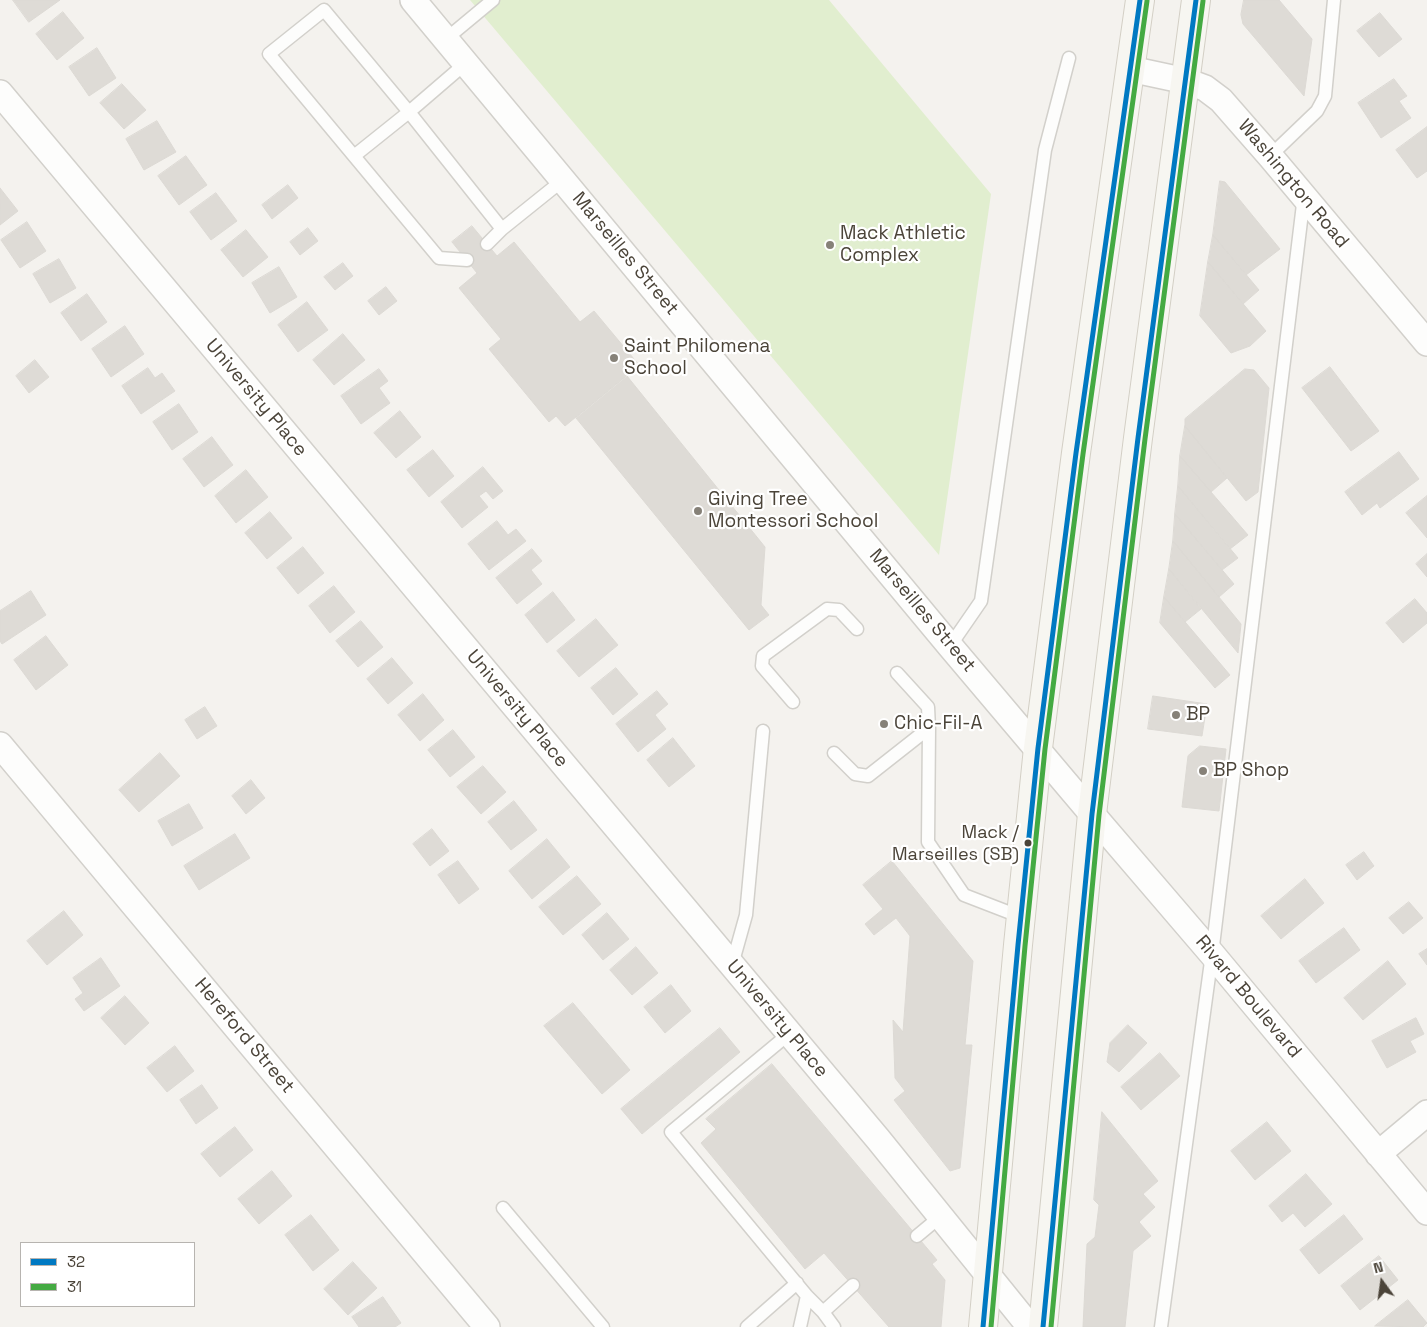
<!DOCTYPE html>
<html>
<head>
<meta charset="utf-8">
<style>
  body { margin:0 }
  #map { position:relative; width:1427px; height:1327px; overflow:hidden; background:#f4f2ee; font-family:"Space Grotesk",sans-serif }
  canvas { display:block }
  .legend { position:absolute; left:20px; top:1242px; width:175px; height:65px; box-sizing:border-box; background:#fff; border:1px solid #b7b4b0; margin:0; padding:6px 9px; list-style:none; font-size:15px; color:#4b4439 }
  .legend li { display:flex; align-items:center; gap:10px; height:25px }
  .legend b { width:25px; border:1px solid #b7b4b0 }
  .north { position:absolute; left:1357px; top:1257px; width:50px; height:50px; -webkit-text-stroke:4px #fff; paint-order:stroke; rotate:346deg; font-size:14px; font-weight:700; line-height:20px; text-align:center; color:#4b4439 }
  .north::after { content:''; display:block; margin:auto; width:18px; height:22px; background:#4b4439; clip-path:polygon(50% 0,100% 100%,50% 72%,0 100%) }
</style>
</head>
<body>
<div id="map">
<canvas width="1427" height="1327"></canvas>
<ul class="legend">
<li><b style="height:6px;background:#0079c2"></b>32</li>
<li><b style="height:6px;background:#44aa42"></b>31</li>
</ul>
<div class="north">N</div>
</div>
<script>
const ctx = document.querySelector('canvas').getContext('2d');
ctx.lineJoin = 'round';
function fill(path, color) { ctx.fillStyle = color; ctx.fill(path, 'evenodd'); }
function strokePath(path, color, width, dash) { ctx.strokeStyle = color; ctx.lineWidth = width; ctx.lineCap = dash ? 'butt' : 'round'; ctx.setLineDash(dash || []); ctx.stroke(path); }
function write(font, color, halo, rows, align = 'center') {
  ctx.font = font + ' "Space Grotesk",sans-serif'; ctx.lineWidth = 4.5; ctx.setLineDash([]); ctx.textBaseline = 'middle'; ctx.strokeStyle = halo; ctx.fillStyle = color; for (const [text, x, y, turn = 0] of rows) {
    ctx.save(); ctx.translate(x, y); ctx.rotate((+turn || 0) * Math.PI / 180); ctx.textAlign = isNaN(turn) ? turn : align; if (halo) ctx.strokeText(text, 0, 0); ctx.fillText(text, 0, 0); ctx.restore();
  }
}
fill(new Path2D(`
  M 470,0 L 829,0 L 991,194 L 939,555 Z`), '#e1eecf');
const building = new Path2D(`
  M 13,0 L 60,0 L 29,22 Z
  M 1244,0 L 1279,0 L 1312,39 L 1304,96 L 1243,24 L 1241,15 Z
  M 63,12 L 84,38 L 57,60 L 36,34 Z
  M 1380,13 L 1402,39 L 1379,57 L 1357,31 Z
  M 97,48 L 116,78 L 89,96 L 69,67 Z
  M 1394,79 L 1407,96 L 1399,101 L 1411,118 L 1381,138 L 1358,103 Z
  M 122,84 L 146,110 L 124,129 L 100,103 Z
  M 157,121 L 176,152 L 144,170 L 126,139 Z
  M 1427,127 L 1427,171 L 1417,178 L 1396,150 Z
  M 186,156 L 207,185 L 179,205 L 158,176 Z
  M 1220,181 L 1225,182 L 1280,249 L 1246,275 L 1213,235 Z
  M 288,185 L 298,198 L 272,219 L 262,205 Z
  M 0,188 L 18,211 L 0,225 Z
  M 216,193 L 237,221 L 211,240 L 190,212 Z
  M 27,222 L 46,251 L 20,268 L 1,240 Z
  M 472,226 L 497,256 L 514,242 L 580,322 L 594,311 L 639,365 L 565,426 L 556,416 L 549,422 L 489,349 L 501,339 L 459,288 L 477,273 L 452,242 Z
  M 308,228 L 318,241 L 300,255 L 290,242 Z
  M 246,230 L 268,257 L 243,277 L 221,250 Z
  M 1213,235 L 1259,290 L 1243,304 L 1208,262 Z
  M 59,259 L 76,288 L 50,303 L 33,274 Z
  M 1208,262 L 1266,331 L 1250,346 L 1231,353 L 1200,316 Z
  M 343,263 L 353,276 L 335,290 L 324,277 Z
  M 279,267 L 297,297 L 270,313 L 252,283 Z
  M 386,287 L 397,301 L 379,315 L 368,301 Z
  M 87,294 L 107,322 L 81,341 L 61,313 Z
  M 307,302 L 328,330 L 298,352 L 278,325 Z
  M 125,326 L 144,354 L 111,377 L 92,349 Z
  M 343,334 L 365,360 L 334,385 L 313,360 Z
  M 35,360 L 49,377 L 29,393 L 16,376 Z
  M 1330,367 L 1379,431 L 1351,451 L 1302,388 Z
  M 148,368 L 155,378 L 162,373 L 175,391 L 141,414 L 122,386 Z
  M 379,369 L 388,381 L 379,388 L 390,403 L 361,424 L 341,396 Z
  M 1245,369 L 1254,370 L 1269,388 L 1258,492 L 1246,501 L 1185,426 L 1185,419 Z
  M 627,376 L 765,547 L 761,605 L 769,615 L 749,630 L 576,418 Z
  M 179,404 L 198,432 L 172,450 L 153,422 Z
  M 400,411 L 421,437 L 396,458 L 374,433 Z
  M 1185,426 L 1227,478 L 1211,492 L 1180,456 Z
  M 212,437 L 233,465 L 204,487 L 183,459 Z
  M 433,450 L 454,476 L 429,497 L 407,470 Z
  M 1399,452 L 1419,479 L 1380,508 L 1377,503 L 1362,515 L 1345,492 Z
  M 1180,456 L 1248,535 L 1230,549 L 1178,486 Z
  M 483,467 L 503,491 L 493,499 L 486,491 L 479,496 L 488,507 L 462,528 L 441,502 Z
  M 246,470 L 268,497 L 236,523 L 215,496 Z
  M 1178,486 L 1238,558 L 1222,570 L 1175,514 Z
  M 1427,496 L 1427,538 L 1406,513 Z
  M 270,512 L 292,538 L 267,559 L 245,533 Z
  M 1175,514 L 1234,584 L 1219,597 L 1173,541 Z
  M 497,521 L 508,535 L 516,529 L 526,541 L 489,570 L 468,544 Z
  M 1173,541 L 1241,624 L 1238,653 L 1169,569 Z
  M 303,547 L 324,573 L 298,594 L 277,568 Z
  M 532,549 L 542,561 L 531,570 L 542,584 L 517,604 L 496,578 Z
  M 1427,554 L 1427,577 L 1416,564 Z
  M 1169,569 L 1201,609 L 1185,622 L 1164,597 Z
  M 334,586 L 355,612 L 330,633 L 309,606 Z
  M 31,591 L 46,615 L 2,644 L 0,641 L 0,611 Z
  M 553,592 L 575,620 L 547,643 L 525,615 Z
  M 1164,597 L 1230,675 L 1215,688 L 1160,623 Z
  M 1415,599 L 1427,613 L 1427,623 L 1403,643 L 1386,623 Z
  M 596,619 L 618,645 L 579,677 L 557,651 Z
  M 361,621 L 383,647 L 358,667 L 336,641 Z
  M 46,636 L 68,665 L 36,690 L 14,660 Z
  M 392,658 L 413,683 L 388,704 L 367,679 Z
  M 616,668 L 638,694 L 613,715 L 591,688 Z
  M 657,691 L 668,704 L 655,715 L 666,729 L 638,752 L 616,724 Z
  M 423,694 L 444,720 L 420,741 L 398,715 Z
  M 1153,696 L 1207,704 L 1202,736 L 1148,729 Z
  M 205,707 L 217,726 L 197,739 L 185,720 Z
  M 453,730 L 475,757 L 450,777 L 428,750 Z
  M 673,738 L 695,766 L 669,787 L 647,760 Z
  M 1200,746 L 1226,749 L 1219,811 L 1182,807 L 1188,756 Z
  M 160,753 L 180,776 L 139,812 L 119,790 Z
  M 483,766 L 506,792 L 481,814 L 457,787 Z
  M 251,780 L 265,798 L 246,814 L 232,796 Z
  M 514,801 L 537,830 L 511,850 L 488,822 Z
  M 189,804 L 203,828 L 172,846 L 158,821 Z
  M 432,829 L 449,851 L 430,866 L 413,844 Z
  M 235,834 L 250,858 L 199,890 L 184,866 Z
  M 547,839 L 570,867 L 532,899 L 509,871 Z
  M 1364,852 L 1374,866 L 1357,880 L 1346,865 Z
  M 458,861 L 479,889 L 459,904 L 438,875 Z
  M 892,861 L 973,961 L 965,1045 L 972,1045 L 960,1168 L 950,1171 L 894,1100 L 905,1091 L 895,1078 L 893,1020 L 903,1032 L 910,936 L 896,918 L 874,935 L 865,924 L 883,909 L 863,885 Z
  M 577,876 L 601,904 L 563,935 L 539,907 Z
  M 1305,879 L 1324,903 L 1281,939 L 1261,916 Z
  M 1409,902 L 1423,918 L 1403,934 L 1389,918 Z
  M 64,911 L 83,935 L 47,965 L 27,941 Z
  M 607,913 L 629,939 L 603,960 L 582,935 Z
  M 1344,928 L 1360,950 L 1316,983 L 1299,961 Z
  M 636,947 L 658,973 L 632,995 L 610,970 Z
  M 1427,949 L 1427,965 L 1419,954 Z
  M 101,958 L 120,986 L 84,1011 L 75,999 L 83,993 L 73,978 Z
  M 1388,961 L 1406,984 L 1363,1020 L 1344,998 Z
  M 671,985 L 691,1011 L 665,1033 L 644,1007 Z
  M 125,996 L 149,1023 L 125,1045 L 101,1018 Z
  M 573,1003 L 630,1070 L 602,1094 L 544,1026 Z
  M 1416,1018 L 1424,1034 L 1410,1041 L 1416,1052 L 1387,1068 L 1372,1041 Z
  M 1128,1025 L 1147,1043 L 1119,1072 L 1107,1062 L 1110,1043 Z
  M 720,1028 L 740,1052 L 642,1134 L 621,1109 Z
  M 175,1046 L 194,1071 L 167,1092 L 147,1068 Z
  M 1160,1053 L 1180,1076 L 1141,1110 L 1121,1087 Z
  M 772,1064 L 937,1260 L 932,1264 L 945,1280 L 941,1327 L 889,1327 L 824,1253 L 805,1269 L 701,1143 L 716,1129 L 706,1119 Z
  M 202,1085 L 218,1108 L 196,1124 L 180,1100 Z
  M 1102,1112 L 1158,1181 L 1143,1194 L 1155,1207 L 1139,1222 L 1151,1236 L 1133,1251 L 1125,1327 L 1083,1327 L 1087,1244 L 1095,1237 L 1099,1205 L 1094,1200 Z
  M 1267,1122 L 1291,1151 L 1255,1180 L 1231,1151 Z
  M 235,1127 L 253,1150 L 220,1177 L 201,1154 Z
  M 272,1171 L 292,1196 L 259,1224 L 238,1199 Z
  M 1306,1174 L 1332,1204 L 1305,1227 L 1293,1213 L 1282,1222 L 1269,1206 Z
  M 311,1215 L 339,1250 L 313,1271 L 285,1235 Z
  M 1344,1215 L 1363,1239 L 1319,1274 L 1300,1250 Z
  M 1379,1256 L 1398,1280 L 1360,1310 L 1341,1286 Z
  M 353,1262 L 377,1288 L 348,1315 L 324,1289 Z
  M 383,1297 L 401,1323 L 395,1327 L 359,1327 L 352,1317 Z
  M 1408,1300 L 1427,1323 L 1423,1327 L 1375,1326 Z`);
fill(building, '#dedbd6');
strokePath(building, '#dcd9d4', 1);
const service = new Path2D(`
  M 446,39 L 493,0
  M 466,63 L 409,112 L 324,10 L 269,54 L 439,258 L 467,260
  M 354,156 L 409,112 L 502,229 L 563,180
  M 1270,156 L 1317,111 L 1325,96 L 1334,0
  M 487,244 L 502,229
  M 950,646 L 981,601 L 1045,150 L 1069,58
  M 897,673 L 928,707 L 929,728 L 928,842 L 964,895 L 1021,917
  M 793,702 L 762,666 L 763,656 L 827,609 L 839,610 L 857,629
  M 834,753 L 855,774 L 868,776 L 929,728
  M 732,965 L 746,915 L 763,731
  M 790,1033 L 671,1132 L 807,1296 L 823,1312
  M 503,1208 L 603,1327
  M 917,1236 L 941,1216
  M 747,1327 L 797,1283
  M 800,1327 L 807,1296
  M 834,1327 L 823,1312 L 853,1285
  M 1161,1327 L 1212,954 L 1304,196`);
const minor = new Path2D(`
  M 413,0 L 950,646 L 1092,814 L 1212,954 L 1427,1212
  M 1130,69 L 1186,81 L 1205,88 L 1221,100 L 1270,156 L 1427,343
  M 0,93 L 878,1139 L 1030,1327
  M 0,745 L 487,1327
  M 1378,1154 L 1427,1113`);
const secondary = new Path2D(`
  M 983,1327 L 1018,945 L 1038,748 L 1076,453 L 1140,0
  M 1043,1327 L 1092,814 L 1138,438 L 1196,0`);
strokePath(service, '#d2d0cb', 15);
strokePath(minor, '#d2d0cb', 28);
strokePath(secondary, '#d3cfc5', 30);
strokePath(service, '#fdfdfc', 12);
strokePath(minor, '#fdfdfc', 25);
strokePath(secondary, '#f7f6f1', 28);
strokePath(new Path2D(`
  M 983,1327 L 1018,945 L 1038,748 L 1076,453 L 1140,0
  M 1043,1327 L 1092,814 L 1138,438 L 1196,0`), '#0079c2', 5);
strokePath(new Path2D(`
  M 991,1327 L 1025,946 L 1045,749 L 1083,454 L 1147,1
  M 1051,1327 L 1099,815 L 1145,439 L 1203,1`), '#44aa42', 5);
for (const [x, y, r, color] of [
  [830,245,5,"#868178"],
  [614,358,5,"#868178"],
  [698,511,5,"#868178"],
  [1176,715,5,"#868178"],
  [884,724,5,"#868178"],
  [1203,771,5,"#868178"],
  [1028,843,4.5,"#4b4439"]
]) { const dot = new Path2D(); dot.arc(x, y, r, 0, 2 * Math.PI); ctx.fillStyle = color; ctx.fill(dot); strokePath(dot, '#fff', 2); }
write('18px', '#4b4439', '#fff', [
  ["Mack /",1019,833],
  ["Marseilles (SB)",1019,855]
], 'right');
write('19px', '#4b4439', '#fff', [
  ["Washington Road",1293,184,50],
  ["Marseilles Street",625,254,50],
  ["University Place",256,398,50],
  ["Marseilles Street",922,611,50],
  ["University Place",517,709,50],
  ["Rivard Boulevard",1248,997,50],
  ["University Place",777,1019,50],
  ["Hereford Street",244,1036,50]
]);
write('19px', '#4b4439', '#fff', [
  ["Mack Athletic",840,234],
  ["Complex",840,256],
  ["Saint Philomena",624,347],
  ["School",624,369],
  ["Giving Tree",708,500],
  ["Montessori School",708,522],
  ["BP",1186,715],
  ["Chic-Fil-A",894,724],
  ["BP Shop",1213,771]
], 'left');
</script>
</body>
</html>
